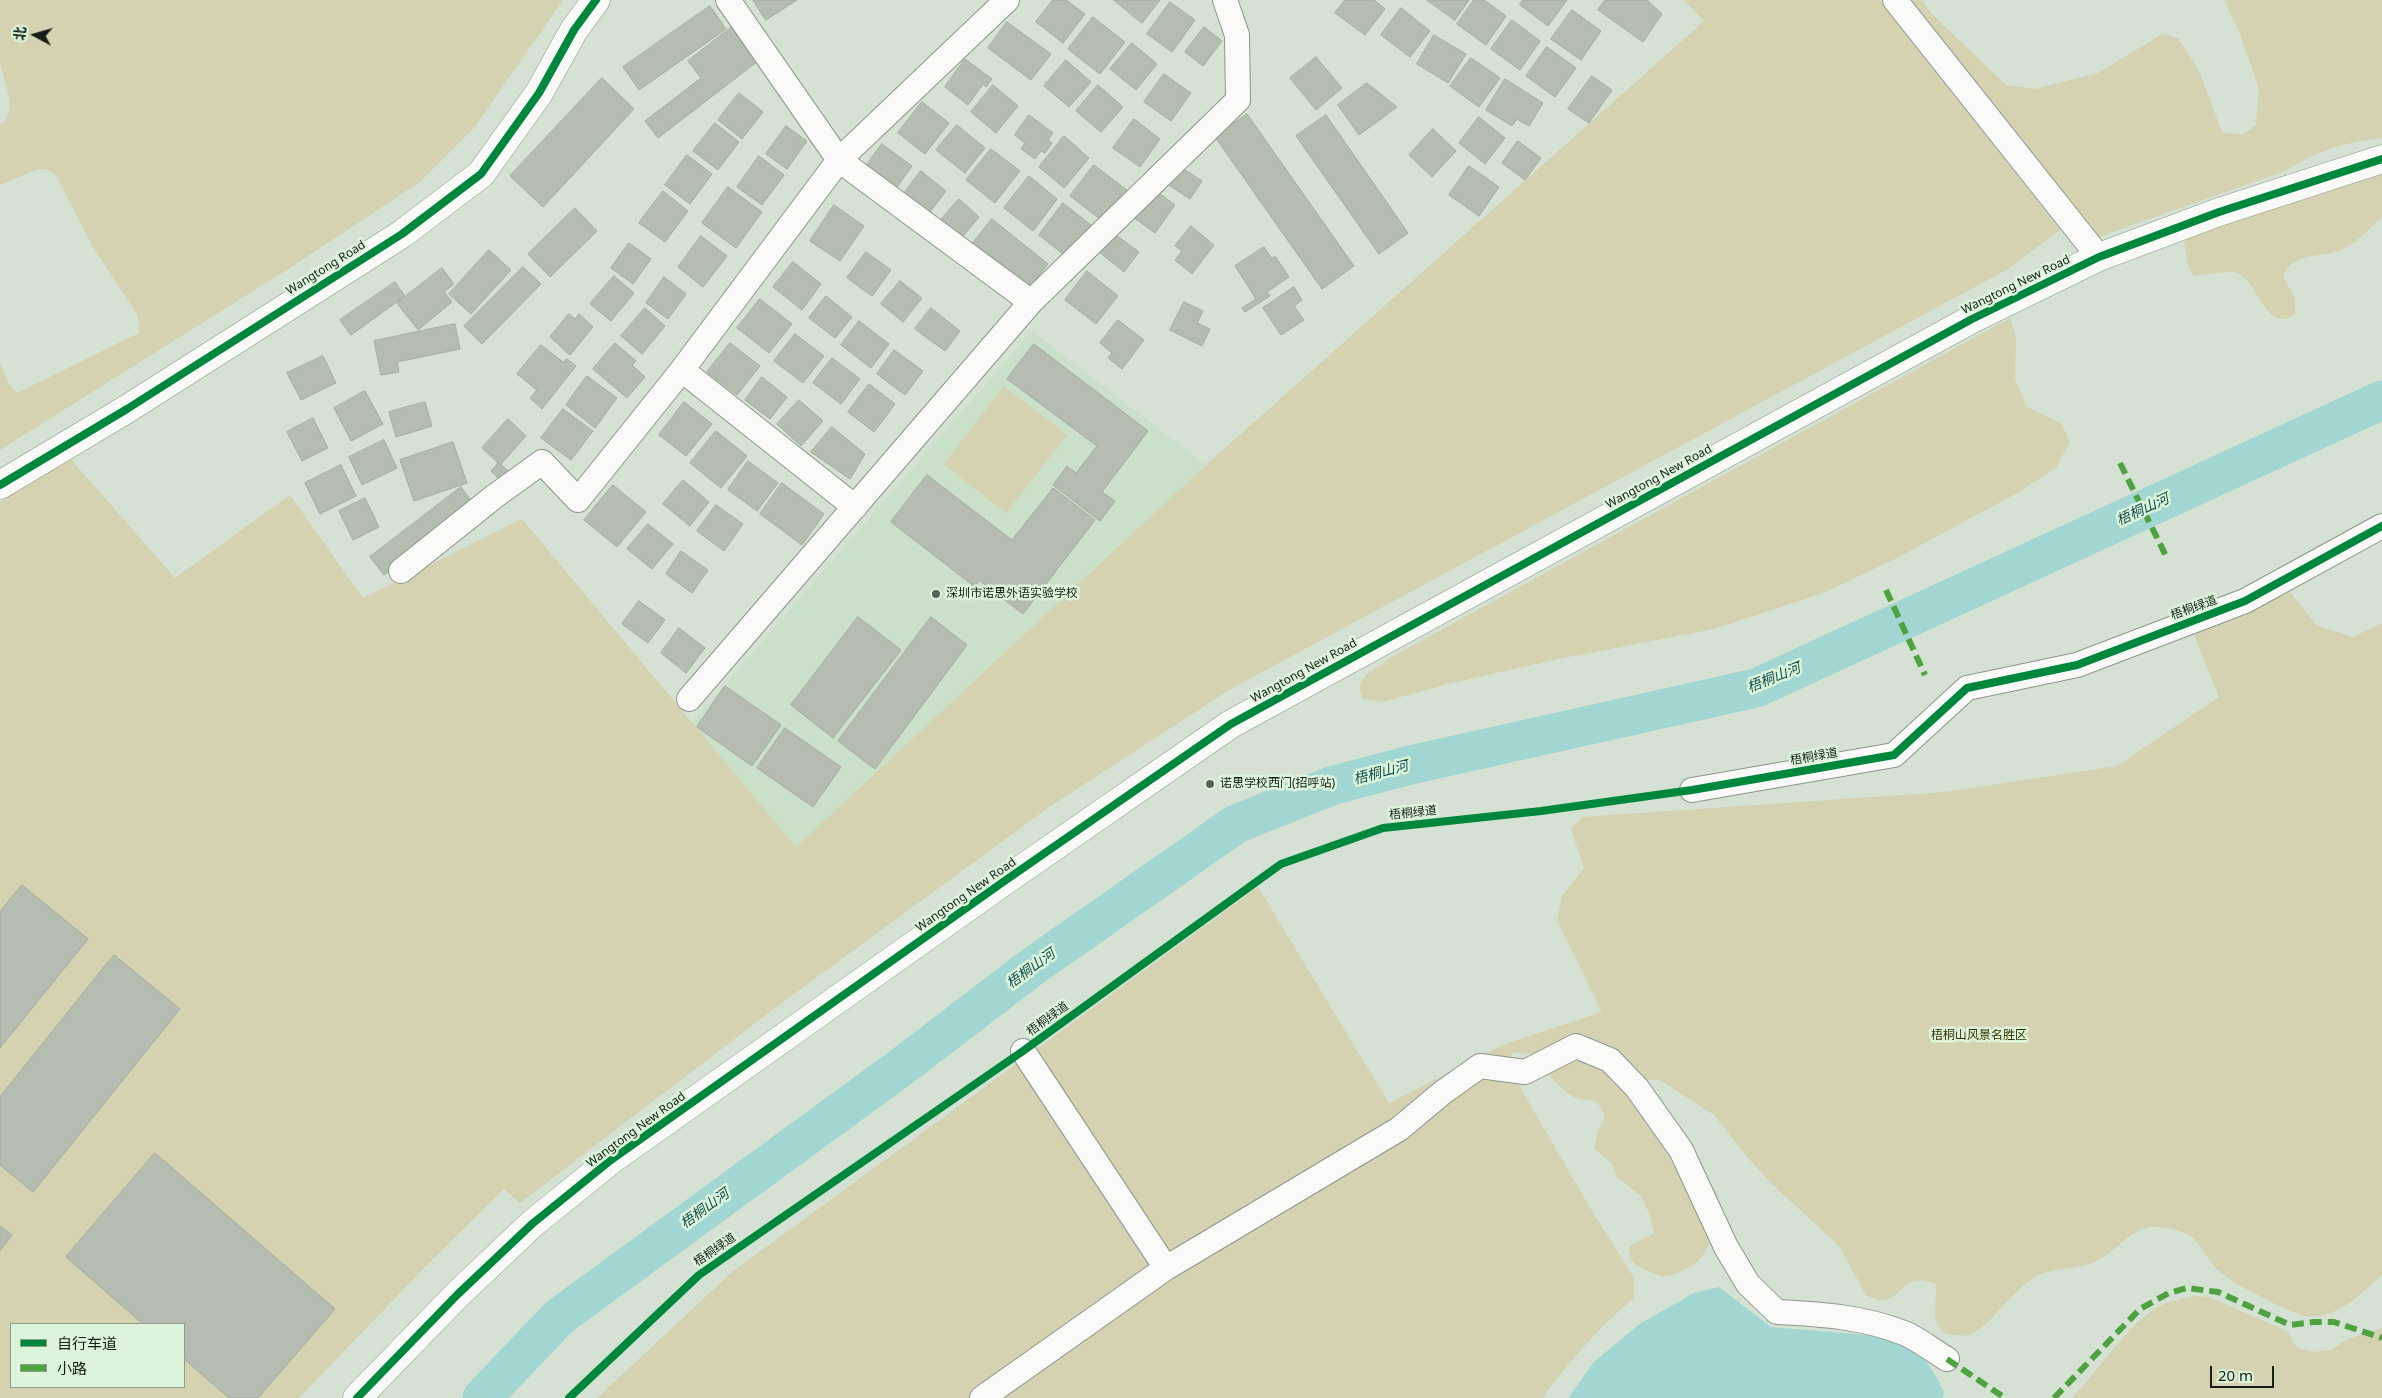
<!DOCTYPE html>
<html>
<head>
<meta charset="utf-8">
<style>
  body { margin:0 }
  #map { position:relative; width:2382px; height:1398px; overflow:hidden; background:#d4e1d3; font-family:"Noto Sans","Noto Sans SC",sans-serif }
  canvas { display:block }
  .legend { position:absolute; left:10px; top:1323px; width:175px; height:65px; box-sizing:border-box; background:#dcf5da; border:1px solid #8d9f8b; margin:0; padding:6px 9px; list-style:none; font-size:15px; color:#161e15 }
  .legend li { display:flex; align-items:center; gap:10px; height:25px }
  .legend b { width:25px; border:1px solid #8d9f8b }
  .north { position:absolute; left:10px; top:10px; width:50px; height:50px; -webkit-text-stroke:4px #dcf5da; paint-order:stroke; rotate:276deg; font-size:14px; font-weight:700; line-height:20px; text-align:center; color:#161e15 }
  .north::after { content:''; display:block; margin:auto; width:18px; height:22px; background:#161e15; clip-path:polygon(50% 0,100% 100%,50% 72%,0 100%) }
  .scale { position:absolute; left:2210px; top:1366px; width:64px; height:22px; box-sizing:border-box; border:2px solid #161e15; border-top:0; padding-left:6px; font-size:15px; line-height:18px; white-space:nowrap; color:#161e15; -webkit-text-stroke:4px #dcf5da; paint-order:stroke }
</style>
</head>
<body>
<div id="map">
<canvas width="2382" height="1398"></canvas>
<ul class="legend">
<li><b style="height:6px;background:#00873e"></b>自行车道</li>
<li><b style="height:6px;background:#4ea240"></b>小路</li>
</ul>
<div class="north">北</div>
<div class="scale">20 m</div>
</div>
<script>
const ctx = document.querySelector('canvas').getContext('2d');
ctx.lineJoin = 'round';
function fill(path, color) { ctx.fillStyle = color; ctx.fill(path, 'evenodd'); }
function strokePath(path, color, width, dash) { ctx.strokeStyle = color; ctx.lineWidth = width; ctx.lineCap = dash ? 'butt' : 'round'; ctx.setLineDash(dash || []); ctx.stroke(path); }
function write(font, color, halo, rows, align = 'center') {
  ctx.font = font + ' "Noto Sans","Noto Sans SC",sans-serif'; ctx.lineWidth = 5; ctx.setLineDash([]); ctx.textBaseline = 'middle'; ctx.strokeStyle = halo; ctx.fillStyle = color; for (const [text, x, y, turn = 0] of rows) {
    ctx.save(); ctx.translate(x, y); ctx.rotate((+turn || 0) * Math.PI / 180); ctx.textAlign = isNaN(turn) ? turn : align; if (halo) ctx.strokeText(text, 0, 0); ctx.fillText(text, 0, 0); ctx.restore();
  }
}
fill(new Path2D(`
  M 1032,331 L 1206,465 L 796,848 L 692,723 Z`), '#cae0c8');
fill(new Path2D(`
  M 0,0 L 563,0 L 474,128 L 420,182 L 293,266 L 0,450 L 0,364 L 9,384 L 17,393 L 139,333 L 138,316 L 93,247 L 56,176 L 48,169 L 38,169 L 0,185 L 0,124 C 20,115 3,78 0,63 C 0,47 0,17 0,0 Z
  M 1684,0 L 1880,0 L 2060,230 L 2008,269 L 1229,690 L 1048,808 L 779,1005 L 520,1203 L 504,1189 L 426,1266 L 299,1398 L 0,1398 L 0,502 L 69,457 L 175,578 L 290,495 L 363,598 L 522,519 L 796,847 L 1206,465 L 1704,21 ZM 11,1324 L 184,1324 L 184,1387 L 11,1387 Z
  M 1900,0 L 1922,0 L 1931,13 L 2006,85 L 2035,89 L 2098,73 L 2162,34 L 2178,38 L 2199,71 L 2222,132 L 2242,135 L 2256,125 L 2259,89 L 2239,31 L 2224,0 L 2382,0 L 2382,138 C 2341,143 2320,150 2285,171 L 2104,235 L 2094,241 Z
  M 2382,164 L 2382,217 C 2371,226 2359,241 2346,248 C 2324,260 2292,249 2283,277 L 2295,298 L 2295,314 C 2266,336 2258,280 2237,273 C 2228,270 2204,275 2194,276 L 2188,265 L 2184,242 L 2193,233 Z
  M 2010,318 L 2016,337 L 2015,379 L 2027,407 L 2061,423 L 2070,441 L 2056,468 L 2019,492 L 1899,557 L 1823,593 L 1714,629 L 1558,659 L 1443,685 L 1383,702 L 1363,699 L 1359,687 L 1366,675 L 1390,658 Z
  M 1004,386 L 1067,435 L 1006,513 L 944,464 Z
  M 2290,592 L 2317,626 L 2353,637 L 2382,623 L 2382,1274 C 2363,1293 2332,1324 2301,1315 C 2288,1311 2276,1304 2263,1298 C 2251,1291 2235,1284 2224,1275 C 2194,1251 2206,1230 2157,1227 C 2135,1225 2120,1247 2102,1258 C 2081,1271 2056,1266 2037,1276 C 2012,1289 1990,1328 1969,1335 C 1962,1337 1950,1334 1943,1333 L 1935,1319 L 1936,1284 C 1900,1270 1906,1299 1881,1300 C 1877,1300 1870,1297 1866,1295 L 1839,1246 L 1773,1185 L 1747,1157 L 1714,1115 L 1660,1080 L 1640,1080 L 1667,1137 L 1667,1153 L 1673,1165 C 1700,1168 1718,1182 1721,1210 C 1723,1221 1705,1256 1697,1262 C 1690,1267 1674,1276 1665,1276 C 1658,1276 1650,1272 1643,1269 C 1632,1264 1629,1258 1629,1246 L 1654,1233 L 1649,1213 L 1640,1195 L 1617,1177 L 1611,1163 L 1594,1148 L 1598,1131 L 1605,1117 C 1596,1090 1585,1106 1569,1094 C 1564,1090 1556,1083 1552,1078 C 1550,1074 1549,1067 1545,1064 C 1538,1056 1523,1051 1513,1053 L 1510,1061 L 1512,1069 L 1521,1089 L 1592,1211 L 1634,1278 L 1634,1298 C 1603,1324 1566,1364 1543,1398 L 597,1398 L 732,1272 L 1258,887 L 1389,1103 L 1505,1044 L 1602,1012 L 1557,921 L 1562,896 L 1584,868 L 1571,829 L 1582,817 L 1945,792 L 2117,766 L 2219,697 L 2194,635 Z
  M 2194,1296 L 2209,1297 L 2287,1331 L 2297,1348 L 2313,1352 L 2332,1350 L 2345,1340 L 2382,1328 L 2382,1398 L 2072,1398 C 2099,1370 2119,1336 2150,1312 C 2163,1302 2179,1299 2194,1296 Z`), '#d5d2b2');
fill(new Path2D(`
  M 1719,1287 L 1771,1327 L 1879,1336 L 1903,1345 L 1926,1361 L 1938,1380 L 1944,1392 L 1943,1398 L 1568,1398 L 1594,1362 L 1641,1323 L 1694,1293 Z`), '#a2d6d2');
strokePath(new Path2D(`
  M 482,1398 L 559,1317 L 900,1068 L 1032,967 L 1236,824 L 1331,786 L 1406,766 L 1756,688 L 2382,400`), '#a2d6d2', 39);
const building = new Path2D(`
  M 753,0 L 797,0 L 766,20 Z
  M 1053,0 L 1066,0 L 1085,14 L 1063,43 L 1036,22 Z
  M 1114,0 L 1160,0 L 1142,23 Z
  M 1345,0 L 1374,0 L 1385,9 L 1365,35 L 1335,13 Z
  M 1427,0 L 1469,0 L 1455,20 Z
  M 1474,0 L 1484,0 L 1506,16 L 1486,45 L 1457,24 Z
  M 1523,0 L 1567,0 L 1548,26 L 1520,5 Z
  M 1605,0 L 1647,0 L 1662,14 L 1643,42 L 1598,10 Z
  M 1170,2 L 1195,20 L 1172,52 L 1147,34 Z
  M 710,6 L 726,29 L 639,90 L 623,67 Z
  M 1401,8 L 1430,31 L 1410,57 L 1381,35 Z
  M 1572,10 L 1601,31 L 1581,60 L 1551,39 Z
  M 1093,17 L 1125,42 L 1100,74 L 1068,49 Z
  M 1512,20 L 1540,41 L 1520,70 L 1491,49 Z
  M 1007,22 L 1051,54 L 1031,80 L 988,48 Z
  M 732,27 L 758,61 L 658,138 L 645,121 L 701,78 L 688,61 Z
  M 1204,27 L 1222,41 L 1203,66 L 1185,52 Z
  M 1434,35 L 1466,54 L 1448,83 L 1417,64 Z
  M 1132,43 L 1157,64 L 1136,90 L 1110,69 Z
  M 1547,47 L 1576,68 L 1555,97 L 1526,76 Z
  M 1316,57 L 1342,88 L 1316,110 L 1290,78 Z
  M 1471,58 L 1500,78 L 1479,107 L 1450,86 Z
  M 965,59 L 992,79 L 986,87 L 983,84 L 968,105 L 945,87 Z
  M 1066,60 L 1091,82 L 1069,107 L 1044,86 Z
  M 1164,74 L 1191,93 L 1171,121 L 1144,102 Z
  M 1592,76 L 1612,90 L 1589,123 L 1568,109 Z
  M 602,78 L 634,109 L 543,207 L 510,176 Z
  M 1505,79 L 1543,103 L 1529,126 L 1517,119 L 1512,126 L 1486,110 Z
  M 1367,83 L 1397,107 L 1359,135 L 1338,105 Z
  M 993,85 L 1018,106 L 996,133 L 971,112 Z
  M 1098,85 L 1123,107 L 1101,132 L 1076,111 Z
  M 739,93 L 763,112 L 742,139 L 718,120 Z
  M 922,102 L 949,123 L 925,154 L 898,133 Z
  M 1247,114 L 1354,266 L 1322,289 L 1215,137 Z
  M 1029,115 L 1053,133 L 1048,140 L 1052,143 L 1045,153 L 1041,151 L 1035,159 L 1021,149 L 1025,143 L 1015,135 Z
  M 1326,115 L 1408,233 L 1379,254 L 1296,136 Z
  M 1479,117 L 1505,138 L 1485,164 L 1459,143 Z
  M 1134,119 L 1160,139 L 1140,167 L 1113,148 Z
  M 715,123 L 739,142 L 718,170 L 693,151 Z
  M 957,125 L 985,148 L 965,173 L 936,150 Z
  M 786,126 L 807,141 L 787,169 L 766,154 Z
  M 1433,129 L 1456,151 L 1432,177 L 1409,155 Z
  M 1064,136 L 1089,158 L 1064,188 L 1039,167 Z
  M 1518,141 L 1541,158 L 1525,180 L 1502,163 Z
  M 882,144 L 912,166 L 890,197 L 860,174 Z
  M 991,149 L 1020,171 L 995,203 L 966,180 Z
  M 687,155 L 712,174 L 690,204 L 665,185 Z
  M 759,156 L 784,175 L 762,205 L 737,187 Z
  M 1176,164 L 1202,181 L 1190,199 L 1164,182 Z
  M 1094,165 L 1128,191 L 1105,223 L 1070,196 Z
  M 1469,166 L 1499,187 L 1479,216 L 1449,195 Z
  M 921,171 L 946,191 L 926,217 L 901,197 Z
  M 1029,176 L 1057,199 L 1033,231 L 1004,208 Z
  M 728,187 L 762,212 L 736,248 L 702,223 Z
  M 1152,188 L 1175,205 L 1155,233 L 1132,216 Z
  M 663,191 L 688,211 L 665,242 L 639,223 Z
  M 959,199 L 979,217 L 959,241 L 938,223 Z
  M 1063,203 L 1092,226 L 1068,258 L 1039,235 Z
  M 834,205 L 864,226 L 840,261 L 810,241 Z
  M 575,208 L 597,231 L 550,277 L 528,254 Z
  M 992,219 L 1048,264 L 1025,293 L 969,248 Z
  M 1191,226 L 1214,245 L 1192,274 L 1175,260 L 1182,251 L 1175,246 Z
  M 1112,232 L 1139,252 L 1124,272 L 1098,251 Z
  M 701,236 L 727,256 L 703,287 L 678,267 Z
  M 629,243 L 651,259 L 633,284 L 611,268 Z
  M 1264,247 L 1272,259 L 1275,256 L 1289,277 L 1267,292 L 1270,296 L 1245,312 L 1242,308 L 1256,299 L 1235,266 Z
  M 489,250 L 511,270 L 471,314 L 449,294 Z
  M 866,252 L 891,270 L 872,296 L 847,278 Z
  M 793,262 L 821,284 L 802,310 L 773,287 Z
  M 523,267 L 541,284 L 482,344 L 464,326 Z
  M 442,268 L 454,284 L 444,292 L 452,302 L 418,330 L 397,303 Z
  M 1087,271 L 1118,296 L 1096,324 L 1065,300 Z
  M 614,276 L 634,293 L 611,321 L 590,304 Z
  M 664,277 L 686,294 L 668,319 L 646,303 Z
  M 900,281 L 922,298 L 903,322 L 881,304 Z
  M 395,282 L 405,296 L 351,335 L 340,320 Z
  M 1294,287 L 1302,300 L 1294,306 L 1304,320 L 1281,335 L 1263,308 Z
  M 826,296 L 852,317 L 835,338 L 809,318 Z
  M 760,299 L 792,324 L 769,353 L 737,328 Z
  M 1184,302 L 1203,311 L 1197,323 L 1210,329 L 1202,346 L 1170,330 Z
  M 645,308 L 665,326 L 642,354 L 621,336 Z
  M 931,308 L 960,331 L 945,351 L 915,329 Z
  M 569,314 L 575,319 L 579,314 L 593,327 L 570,355 L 550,337 Z
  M 1118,320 L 1144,340 L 1122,369 L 1108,358 L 1112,353 L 1100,343 Z
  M 859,321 L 889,344 L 871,368 L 841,345 Z
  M 455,324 L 460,349 L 397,362 L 399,372 L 381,375 L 374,341 Z
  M 795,334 L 824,356 L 803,383 L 774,361 Z
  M 615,343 L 636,361 L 632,365 L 645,377 L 627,398 L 593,369 Z
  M 730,343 L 760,366 L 737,395 L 707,372 Z
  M 1034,344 L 1148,431 L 1102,492 L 1115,501 L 1100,521 L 1053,485 L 1067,466 L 1076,473 L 1097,446 L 1007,379 Z
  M 541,345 L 563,362 L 567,359 L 576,366 L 542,409 L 530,398 L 537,390 L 517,374 Z
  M 894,350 L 923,371 L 905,395 L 877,374 Z
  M 323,356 L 336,383 L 301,400 L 287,373 Z
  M 832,358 L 860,379 L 841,404 L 813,383 Z
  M 587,376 L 617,398 L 595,428 L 566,405 Z
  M 762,377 L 787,397 L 770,419 L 745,400 Z
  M 869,384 L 895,404 L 874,432 L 848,412 Z
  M 365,391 L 383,424 L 351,441 L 334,408 Z
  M 799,400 L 823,421 L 801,446 L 777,424 Z
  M 425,402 L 432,426 L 396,437 L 389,412 Z
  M 684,402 L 712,424 L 686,456 L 659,435 Z
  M 563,409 L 593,431 L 571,460 L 541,438 Z
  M 313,418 L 328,448 L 302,461 L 287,432 Z
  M 508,419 L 526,436 L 501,464 L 510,473 L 502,482 L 491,471 L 498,463 L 482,448 Z
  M 832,427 L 865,454 L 850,479 L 811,452 Z
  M 716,431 L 747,456 L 721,488 L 690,463 Z
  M 384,440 L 397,468 L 362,485 L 349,457 Z
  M 453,442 L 467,483 L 414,501 L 400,460 Z
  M 748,461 L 778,483 L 757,511 L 728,490 Z
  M 341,465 L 356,496 L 320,514 L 305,483 Z
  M 927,475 L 1012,540 L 1053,488 L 1095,520 L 1023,614 L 979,580 L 975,587 L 891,522 Z
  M 683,480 L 709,502 L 690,526 L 663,504 Z
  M 782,483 L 824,514 L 802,545 L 760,514 Z
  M 613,485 L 646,512 L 617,547 L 584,520 Z
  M 461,487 L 475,506 L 384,575 L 370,557 Z
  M 365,498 L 379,527 L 353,540 L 339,511 Z
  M 716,505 L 743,524 L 724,551 L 697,531 Z
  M 648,524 L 673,544 L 652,569 L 627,549 Z
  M 681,551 L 708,570 L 692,593 L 666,574 Z
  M 639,601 L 665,620 L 648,643 L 622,624 Z
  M 858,617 L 901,650 L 833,738 L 791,705 Z
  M 931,617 L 967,645 L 875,769 L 838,741 Z
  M 679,628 L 705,648 L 686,673 L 661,653 Z
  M 725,686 L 781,725 L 752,766 L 697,727 Z
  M 785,728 L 841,767 L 813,807 L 757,768 Z
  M 22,885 L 88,939 L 0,1048 L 0,912 Z
  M 114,955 L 180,1009 L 33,1192 L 0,1165 L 0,1097 Z
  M 155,1153 L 335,1309 L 258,1398 L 229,1398 L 184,1359 L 184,1324 L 143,1324 L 66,1257 Z
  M 0,1226 L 12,1235 L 0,1251 Z`);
fill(building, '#b5bdb0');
strokePath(building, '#a4ab9f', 1);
const minor = new Path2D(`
  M 728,0 L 839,160 L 1031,302
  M 1895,0 L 2099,257
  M 682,370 L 855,507
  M 401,571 L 495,496 L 542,462 L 578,500 L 682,370 L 839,160 L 1007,0
  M 689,699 L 1031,302 L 1238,100 L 1237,35 L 1225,0
  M 1692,790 L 1894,755 L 1967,688 L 2077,665 L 2245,601 L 2382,526
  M 1023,1051 L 1166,1268
  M 982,1398 L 1166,1268 L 1399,1129 L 1442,1093 L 1480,1066 L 1525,1072 L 1576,1046 L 1610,1060 L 1637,1088 L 1681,1150 L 1726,1247 L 1748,1284 L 1777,1312 C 1820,1314 1864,1317 1904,1333 C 1919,1339 1933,1351 1947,1359`);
const tertiary = new Path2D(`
  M 357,1398 L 458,1294 L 532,1224 L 611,1160 L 1003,882 L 1231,724 L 1972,319 L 2099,257 L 2219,212 L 2382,159`);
const secondary = new Path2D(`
  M 0,485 L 127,409 L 402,234 L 481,174 L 539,93 L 574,30 L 596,0`);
strokePath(minor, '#8c968c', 26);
strokePath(tertiary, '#8c968c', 29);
strokePath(secondary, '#8c968c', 29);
strokePath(minor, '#f9faf8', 24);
strokePath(tertiary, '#f9faf8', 28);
strokePath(secondary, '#f9faf8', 28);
strokePath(new Path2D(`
  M 2120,463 L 2166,556
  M 1886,590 L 1925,675
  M 1947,1359 L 2005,1398
  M 2054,1398 L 2140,1309 L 2169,1293 L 2187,1288 L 2218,1292 L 2290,1325 L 2314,1322 L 2334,1322 L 2382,1338`), '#4ea240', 6, [12, 6]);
strokePath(new Path2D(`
  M 0,485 L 127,409 L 402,234 L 481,174 L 539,93 L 574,30 L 596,0
  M 357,1398 L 458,1294 L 532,1224 L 611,1160 L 1003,882 L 1231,724 L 1972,319 L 2099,257 L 2219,212 L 2382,159
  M 569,1398 L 699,1275 L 1023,1051 L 1281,864 L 1383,828 L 1541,811 L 1692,790 L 1894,755 L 1967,688 L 2077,665 L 2245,601 L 2382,526`), '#00873e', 8);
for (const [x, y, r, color] of [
  [936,594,5,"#586258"],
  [1210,784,5,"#586258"]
]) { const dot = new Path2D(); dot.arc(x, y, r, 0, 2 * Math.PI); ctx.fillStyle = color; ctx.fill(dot); strokePath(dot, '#dcf5da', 2); }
write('12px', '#161e15', '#dcf5da', [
  ["Wangtong Road",326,268,-32],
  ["Wangtong New Road",2016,285,-26],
  ["Wangtong New Road",1659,477,-29],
  ["梧桐绿道",2194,608,-20],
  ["Wangtong New Road",1304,671,-29],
  ["梧桐绿道",1814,757,-10],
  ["梧桐绿道",1413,813,-6],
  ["Wangtong New Road",966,895,-35],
  ["梧桐绿道",1048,1019,-36],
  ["Wangtong New Road",636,1130,-36],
  ["梧桐绿道",715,1250,-35]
]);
write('12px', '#161e15', '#dcf5da', [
  ["深圳市诺思外语实验学校",946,594],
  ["诺思学校西门(招呼站)",1220,784]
], 'left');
write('12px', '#3c3004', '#dcf5da', [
  ["梧桐山风景名胜区",1979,1036]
]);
write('italic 14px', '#0f4e4d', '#dcf5da', [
  ["梧桐山河",2143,510,-25],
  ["梧桐山河",1774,678,-22],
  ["梧桐山河",1381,773,-15],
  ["梧桐山河",1031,969,-36],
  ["梧桐山河",705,1209,-36]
]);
</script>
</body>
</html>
